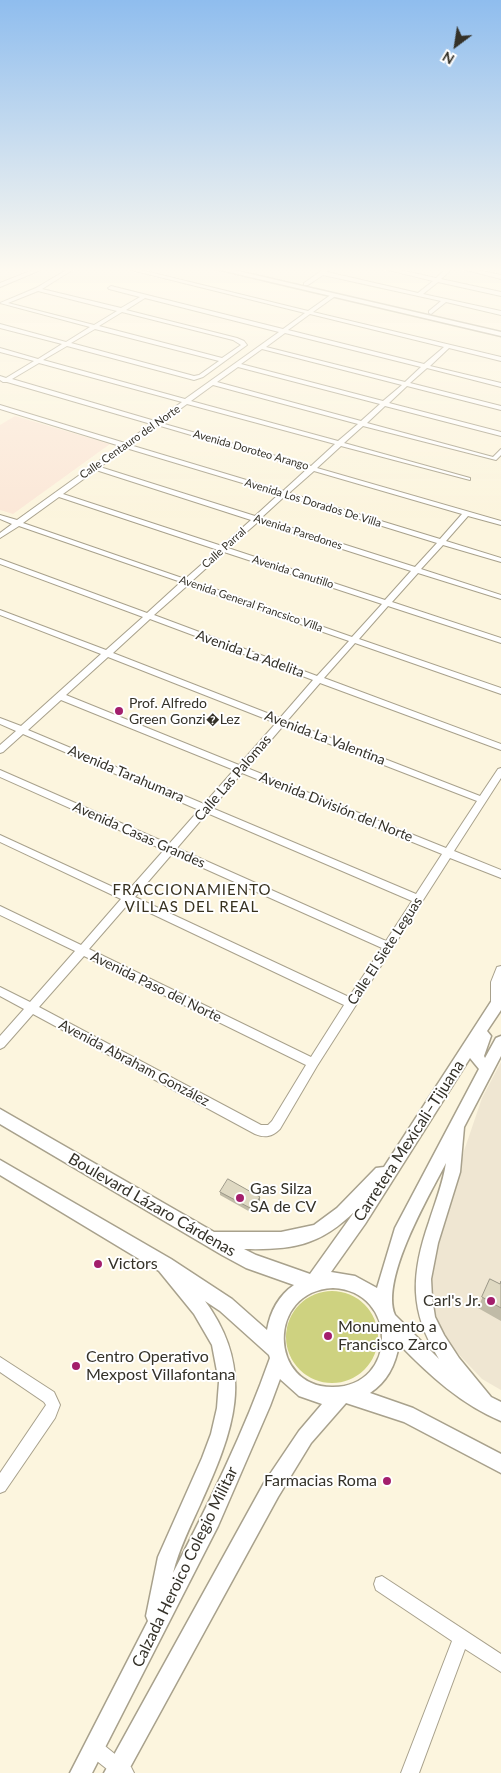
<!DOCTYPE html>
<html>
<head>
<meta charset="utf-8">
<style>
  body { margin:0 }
  #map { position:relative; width:501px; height:1773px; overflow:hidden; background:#fcf5de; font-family:Lato,sans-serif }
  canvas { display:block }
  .north { position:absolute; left:431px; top:20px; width:50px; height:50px; -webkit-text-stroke:4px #fff; paint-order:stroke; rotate:211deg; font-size:14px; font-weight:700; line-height:20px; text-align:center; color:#343128 }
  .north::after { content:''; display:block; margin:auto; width:18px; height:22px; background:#343128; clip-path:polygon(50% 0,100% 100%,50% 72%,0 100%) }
</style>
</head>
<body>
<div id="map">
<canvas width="501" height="1773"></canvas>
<div class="north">N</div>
</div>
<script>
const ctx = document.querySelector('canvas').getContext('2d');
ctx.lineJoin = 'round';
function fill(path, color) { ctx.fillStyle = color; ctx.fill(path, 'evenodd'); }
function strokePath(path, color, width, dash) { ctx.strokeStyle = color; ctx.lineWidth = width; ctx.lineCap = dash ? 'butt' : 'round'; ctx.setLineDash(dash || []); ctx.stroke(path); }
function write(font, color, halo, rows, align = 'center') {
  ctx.font = font + ' Lato,sans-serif'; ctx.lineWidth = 4; ctx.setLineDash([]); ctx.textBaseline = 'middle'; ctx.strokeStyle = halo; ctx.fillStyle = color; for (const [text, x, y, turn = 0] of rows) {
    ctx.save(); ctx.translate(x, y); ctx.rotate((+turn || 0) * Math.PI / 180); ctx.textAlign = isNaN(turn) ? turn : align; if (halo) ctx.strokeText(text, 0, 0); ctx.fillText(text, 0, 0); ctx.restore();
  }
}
fill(new Path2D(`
  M 501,1062 L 501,1390 L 482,1379 L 447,1342 L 431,1303 L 432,1265 L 464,1151 L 482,1098 Z`), '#efe6d2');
fill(new Path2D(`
  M 15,416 L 110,444 L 13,514 L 0,510 L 0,425 Z`), '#fbe7d7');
fill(new Path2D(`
  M286 1337a46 46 0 1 1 92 0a46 46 0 1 1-92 0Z`), '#ced280');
const minor = new Path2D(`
  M 35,269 L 43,269 L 0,287 L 0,283 Z
  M 68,269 L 74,269 L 42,289 L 121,308 L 140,297 L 109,289 L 108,288 L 111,286 L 283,329 L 305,313 L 127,269 L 137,269 L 308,311 L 332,294 L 334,295 L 334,297 L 313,312 L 501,357 L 501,361 L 449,348 L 430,366 L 501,383 L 501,387 L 427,368 L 410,383 L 501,406 L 501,410 L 407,386 L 389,403 L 501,432 L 501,436 L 385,406 L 367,423 L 493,457 L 501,449 L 501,455 L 496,460 L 363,426 L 344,443 L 470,478 L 470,480 L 341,446 L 317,468 L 501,521 L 501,525 L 468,516 L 446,541 L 501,558 L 501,562 L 443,545 L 421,569 L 501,595 L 501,599 L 418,573 L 392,602 L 501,638 L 501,643 L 388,606 L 359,639 L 501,688 L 501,694 L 355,643 L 324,678 L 501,744 L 501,750 L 320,683 L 287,721 L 480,796 L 498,769 L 501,768 L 501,778 L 454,851 L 501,870 L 501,878 L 450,858 L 317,1066 L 280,1129 C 272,1137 265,1138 255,1134 L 33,1014 L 4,1047 L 0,1049 L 0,1036 L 24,1009 L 0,996 L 0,987 L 30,1002 L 75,951 L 0,915 L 0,906 L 81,945 L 121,899 L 0,842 L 0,835 L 126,893 L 164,850 L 0,777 L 0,770 L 169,844 L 199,810 L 23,734 L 3,752 L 0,753 L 0,745 L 16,731 L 0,724 L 0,718 L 21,726 L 101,654 L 0,615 L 0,610 L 106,650 L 143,617 L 0,564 L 0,559 L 147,613 L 181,582 L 19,526 L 0,538 L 0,533 L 12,524 L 0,519 L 0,515 L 17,520 L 120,446 L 0,409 L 0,405 L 125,443 L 151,424 L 7,382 L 3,382 L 0,380 L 0,376 L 6,378 L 34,361 L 0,352 L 0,348 L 38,359 L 62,344 L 0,328 L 0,324 L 66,342 L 90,327 L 0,303 L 36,288 ZM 38,291 L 117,311 L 94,325 L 8,303 ZM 145,298 L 279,332 L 185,399 L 43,360 L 67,346 L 194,380 L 203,377 L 247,345 L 244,341 L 237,338 L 126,310 ZM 122,312 L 233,340 L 241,345 L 222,358 L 99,326 ZM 310,314 L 444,347 L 424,364 L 288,330 ZM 95,329 L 219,361 L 199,375 L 194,376 L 71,343 ZM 285,333 L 421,367 L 405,382 L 266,347 ZM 262,349 L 402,385 L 383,401 L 241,364 ZM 39,363 L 182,402 L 155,421 L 12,379 ZM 238,367 L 380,404 L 361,421 L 217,382 ZM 213,385 L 358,424 L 338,441 L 191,401 ZM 187,404 L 335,444 L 311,466 L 161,423 ZM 157,425 L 307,469 L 283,491 L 130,445 ZM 126,448 L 279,494 L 255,516 L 100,467 ZM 96,470 L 251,520 L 222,546 L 63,494 ZM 314,471 L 462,514 L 440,539 L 289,493 ZM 285,496 L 437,543 L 415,567 L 261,518 ZM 59,497 L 218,550 L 185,579 L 23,523 ZM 258,522 L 411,571 L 385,600 L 228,548 ZM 224,552 L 382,604 L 352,637 L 192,581 ZM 188,585 L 349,641 L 317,676 L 154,615 ZM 150,619 L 313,680 L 280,718 L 113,653 ZM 108,657 L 276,723 L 239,765 L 66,695 ZM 61,700 L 234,770 L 204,804 L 28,730 ZM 283,726 L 477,801 L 446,848 L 247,768 ZM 242,773 L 442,854 L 416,894 L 212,808 ZM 207,813 L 412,901 L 386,941 L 177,848 ZM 172,854 L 382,948 L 349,997 L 135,897 ZM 129,903 L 344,1005 L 311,1057 L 89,949 ZM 84,956 L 306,1065 L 272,1121 L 268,1125 L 261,1125 L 39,1007 Z
  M 324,269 L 329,269 L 327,272 L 418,293 L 433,281 L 384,269 L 395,269 L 436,278 L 446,269 L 452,269 L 441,279 L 501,292 L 501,296 L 438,282 L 423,294 L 501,311 L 501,315 L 446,302 L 431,314 L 429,313 L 429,311 L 441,301 L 323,275 L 308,285 L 304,285 L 304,283 Z
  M 462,269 L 473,269 L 501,275 L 501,279 Z
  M 501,966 L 501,1008 L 496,1012 L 492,1010 L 491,1007 L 491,982 L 497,967 Z
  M 0,1357 L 54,1392 L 60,1405 L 55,1418 L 5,1491 L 0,1493 L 0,1473 L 46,1405 L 44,1402 L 0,1372 Z
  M 382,1576 L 501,1654 L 501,1672 L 465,1649 L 419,1773 L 401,1773 L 452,1641 L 376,1590 L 374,1584 L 376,1578 Z
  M 94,1740 L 100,1742 L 131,1767 L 134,1773 L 112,1773 L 88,1754 L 86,1748 L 88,1742 Z`);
const major = new Path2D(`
  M 216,269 L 229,269 L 501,332 L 501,336 Z
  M 501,992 L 501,1010 L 487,1031 L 491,1036 L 484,1056 L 485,1058 L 496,1038 L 501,1036 L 501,1056 L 464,1127 L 460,1172 L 438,1243 L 431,1279 L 432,1298 L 435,1317 L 444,1335 L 459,1358 L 491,1397 L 501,1402 L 501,1421 C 462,1405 429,1375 399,1344 C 396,1364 387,1382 370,1393 L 413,1408 L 501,1454 L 501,1473 L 404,1422 L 346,1403 L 311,1443 L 278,1497 L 127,1773 L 104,1773 L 264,1483 L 299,1431 L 322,1404 L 299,1396 L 280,1379 L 270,1406 L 218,1526 L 92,1773 L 70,1773 L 148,1621 L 146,1616 L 158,1557 L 202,1458 L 211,1434 L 217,1408 L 219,1382 L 212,1345 L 194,1314 L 159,1271 L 0,1175 L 0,1160 L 171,1259 L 232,1299 L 267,1330 C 270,1312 279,1295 294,1285 L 246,1268 L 222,1255 L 0,1124 L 0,1109 L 214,1232 L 281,1232 L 314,1225 L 337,1208 L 376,1168 L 384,1167 L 496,994 ZM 470,1058 L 479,1069 L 395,1228 L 377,1288 L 355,1276 L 331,1272 L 365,1224 ZM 446,1163 C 443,1183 435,1203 429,1222 C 411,1274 409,1311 439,1359 L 395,1315 C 380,1279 429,1196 446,1163 ZM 355,1211 L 310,1274 L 256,1255 L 244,1249 C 292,1250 320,1246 355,1211 ZM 333,1288 C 399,1291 398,1387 333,1387 C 269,1388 266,1291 333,1288 ZM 205,1301 L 220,1311 L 269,1355 L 270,1358 C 244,1432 209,1503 173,1573 C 179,1549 190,1527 200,1505 C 233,1432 257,1372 205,1301 Z`);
strokePath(minor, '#a8a18c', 2);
strokePath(major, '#a8a18c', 3);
fill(minor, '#fff');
fill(major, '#fff');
fill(new Path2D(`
  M 220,1192 L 260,1197 L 260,1200 L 252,1213 L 220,1195 Z
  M 490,1279 L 500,1284 L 501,1281 L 501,1321 L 478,1308 Z`), '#c0bba7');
fill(new Path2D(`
  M 260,1197 L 260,1200 L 252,1213 L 252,1209 Z`), '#9c9888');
const building = new Path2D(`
  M 228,1179 L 260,1197 L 252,1209 L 220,1192 Z
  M 490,1279 L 500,1284 L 501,1281 L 501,1308 L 482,1297 Z`);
fill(building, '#dfd9c2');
strokePath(building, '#9c9888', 1);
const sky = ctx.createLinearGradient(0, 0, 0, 518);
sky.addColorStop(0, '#8fbdee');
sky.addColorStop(0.52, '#fefaf0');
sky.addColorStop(1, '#fefaf000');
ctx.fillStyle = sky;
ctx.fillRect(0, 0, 501, 518);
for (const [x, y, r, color] of [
  [119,711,5,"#a31e6c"],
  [240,1198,5,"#a31e6c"],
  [98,1264,5,"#a31e6c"],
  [491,1301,5,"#a31e6c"],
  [328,1336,5,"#a31e6c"],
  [76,1366,5,"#a31e6c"],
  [387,1481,5,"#a31e6c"]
]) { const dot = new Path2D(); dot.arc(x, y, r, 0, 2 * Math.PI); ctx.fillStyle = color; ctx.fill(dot); strokePath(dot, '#fff', 2); }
write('11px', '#343128', '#fff', [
  ["Calle Centauro del Norte",130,442,-35],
  ["Avenida Doroteo Arango",251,450,16],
  ["Avenida Los Dorados De Villa",313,503,17],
  ["Avenida Paredones",298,532,18],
  ["Calle Parral",224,548,-42],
  ["Avenida Canutillo",293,572,18],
  ["Avenida General Francsico Villa",251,604,19]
]);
write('14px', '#343128', '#fff', [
  ["Avenida La Adelita",250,654,20],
  ["Avenida La Valentina",325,738,21],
  ["Avenida Tarahumara",126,774,23],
  ["Calle Las Palomas",233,778,-49],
  ["Avenida División del Norte",336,807,22],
  ["Avenida Casas Grandes",139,835,24],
  ["Calle El Siete Leguas",385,951,-57],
  ["Avenida Paso del Norte",156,987,26],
  ["Avenida Abraham González",134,1063,28]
]);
write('14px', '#343128', '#fff', [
  ["Prof. Alfredo",129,703],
  ["Green Gonzi�Lez",129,719]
], 'left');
ctx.letterSpacing = '1px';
write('15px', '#37311f', '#fff', [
  ["FRACCIONAMIENTO",192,890],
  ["VILLAS DEL REAL",192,907]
]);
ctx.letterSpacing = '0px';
write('16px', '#343128', '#fff', [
  ["Carretera Mexicali–Tijuana",409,1141,-57],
  ["Boulevard Lázaro Cárdenas",152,1205,30],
  ["Calzada Heroico Colegio Militar",185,1567,-64]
]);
write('16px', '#343128', '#fff', [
  ["Gas Silza",250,1189],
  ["SA de CV",250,1207],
  ["Victors",108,1264],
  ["Carl's Jr.",481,1301,"right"],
  ["Monumento a",338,1327],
  ["Francisco Zarco",338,1345],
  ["Centro Operativo",86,1357],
  ["Mexpost Villafontana",86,1375],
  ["Farmacias Roma",377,1481,"right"]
], 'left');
</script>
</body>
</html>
